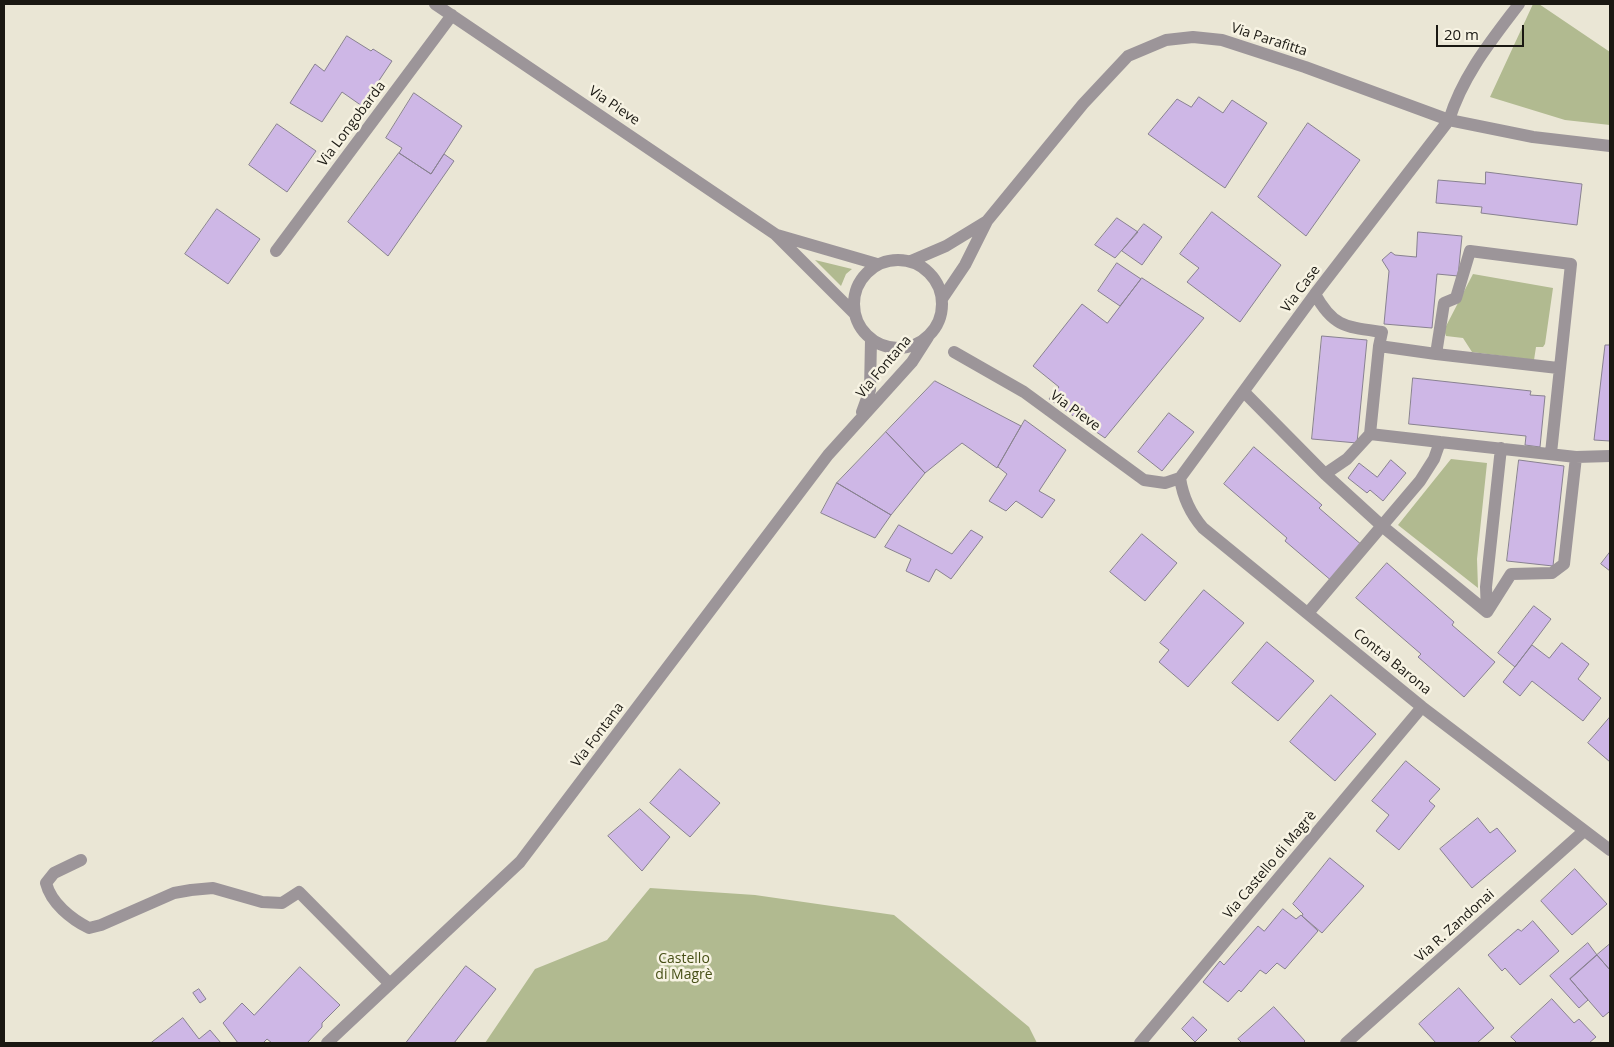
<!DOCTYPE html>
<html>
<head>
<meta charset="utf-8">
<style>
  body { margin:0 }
  #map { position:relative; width:1614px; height:1047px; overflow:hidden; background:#eae6d5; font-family:"Open Sans",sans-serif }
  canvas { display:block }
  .frame { position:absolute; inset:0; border:5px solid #1a1812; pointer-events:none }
  .scale { position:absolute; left:1436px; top:25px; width:88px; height:22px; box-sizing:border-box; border:2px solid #1a1812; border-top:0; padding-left:6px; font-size:15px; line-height:18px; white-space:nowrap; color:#1a1812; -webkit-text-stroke:4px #f7f3e3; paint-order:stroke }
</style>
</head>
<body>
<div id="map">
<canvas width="1614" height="1047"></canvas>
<div class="frame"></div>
<div class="scale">20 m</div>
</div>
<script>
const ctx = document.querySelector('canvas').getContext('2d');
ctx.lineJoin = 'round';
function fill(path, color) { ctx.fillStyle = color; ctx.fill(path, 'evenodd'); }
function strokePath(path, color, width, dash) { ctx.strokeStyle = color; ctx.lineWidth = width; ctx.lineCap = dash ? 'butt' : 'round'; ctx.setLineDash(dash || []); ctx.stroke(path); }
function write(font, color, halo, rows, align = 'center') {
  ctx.font = font + ' "Open Sans",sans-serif'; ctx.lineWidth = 5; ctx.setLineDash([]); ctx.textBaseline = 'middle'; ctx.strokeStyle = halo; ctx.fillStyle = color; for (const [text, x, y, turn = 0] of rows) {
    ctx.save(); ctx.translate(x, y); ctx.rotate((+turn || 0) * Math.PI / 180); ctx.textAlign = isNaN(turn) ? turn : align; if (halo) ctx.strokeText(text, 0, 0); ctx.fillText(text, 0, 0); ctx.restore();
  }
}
fill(new Path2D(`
  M 1533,4 L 1539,4 L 1610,52 L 1610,125 L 1565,120 L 1490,97 Z
  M 815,260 L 852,269 L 846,274 L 841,286 Z
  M 1473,274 L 1553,288 L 1545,344 L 1543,347 L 1536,347 L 1534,360 L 1472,352 L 1463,338 L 1446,336 L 1444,330 Z
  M 1451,459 L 1487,463 L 1477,559 L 1478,588 L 1398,525 Z
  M 650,888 L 755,895 L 894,915 L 1029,1027 L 1037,1043 L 485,1043 L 535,969 L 607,940 Z`), '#b1ba90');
const building = new Path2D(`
  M 347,36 L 371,51 L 373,49 L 392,61 L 362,106 L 342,92 L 322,122 L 290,103 L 315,64 L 324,71 Z
  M 414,93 L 462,126 L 431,174 L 399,153 L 402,148 L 386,138 Z
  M 1199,97 L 1223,113 L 1232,100 L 1267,123 L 1225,188 L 1148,134 L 1177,99 L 1191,107 Z
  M 1308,123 L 1360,160 L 1306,236 L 1258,197 Z
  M 277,124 L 316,151 L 287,192 L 249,165 Z
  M 399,153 L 431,174 L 444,154 L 454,161 L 388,256 L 348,222 Z
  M 1486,172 L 1582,184 L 1577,225 L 1481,213 L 1482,207 L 1436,203 L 1438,180 L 1485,184 Z
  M 217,209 L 260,239 L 228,284 L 185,254 Z
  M 1212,212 L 1281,265 L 1240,322 L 1187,282 L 1199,268 L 1180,254 Z
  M 1117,218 L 1138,232 L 1115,258 L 1095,245 Z
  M 1144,224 L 1162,237 L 1142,265 L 1122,251 Z
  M 1418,232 L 1462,236 L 1458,276 L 1437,274 L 1432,328 L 1384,324 L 1389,271 L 1382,260 L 1391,252 L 1395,255 L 1416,257 Z
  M 1117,263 L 1141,279 L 1120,306 L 1098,291 Z
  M 1142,278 L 1204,318 L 1105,438 L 1049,399 L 1059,387 L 1033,366 L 1082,304 L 1107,323 Z
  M 1610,331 L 1610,441 L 1594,440 L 1605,345 L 1609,345 Z
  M 1322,336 L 1367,340 L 1357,443 L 1312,439 Z
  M 1413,378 L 1531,391 L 1530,395 L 1545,396 L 1540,447 L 1525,445 L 1526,436 L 1409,424 Z
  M 935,381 L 1021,426 L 997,468 L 962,443 L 925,473 L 886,432 Z
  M 1169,413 L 1194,432 L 1162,471 L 1138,452 Z
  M 1025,420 L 1066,450 L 1039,491 L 1055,500 L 1042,518 L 1016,501 L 1006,511 L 989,501 L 1007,474 L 998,467 Z
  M 886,432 L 925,473 L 891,515 L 837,483 Z
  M 1254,447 L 1322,505 L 1319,508 L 1363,546 L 1333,582 L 1285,541 L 1287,538 L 1224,484 Z
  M 1391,460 L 1406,473 L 1383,501 L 1370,490 L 1367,493 L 1348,478 L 1359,463 L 1377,477 Z
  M 1519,460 L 1564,466 L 1553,566 L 1507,561 Z
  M 837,483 L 891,515 L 875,538 L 821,513 Z
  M 899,525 L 952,554 L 971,530 L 983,537 L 951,579 L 936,569 L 929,582 L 906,571 L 911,559 L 885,547 Z
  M 1142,534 L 1177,563 L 1145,601 L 1110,572 Z
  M 1610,552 L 1610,571 L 1601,564 Z
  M 1387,563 L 1454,622 L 1452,625 L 1495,662 L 1464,697 L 1418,657 L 1421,654 L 1356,598 Z
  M 1204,590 L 1244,623 L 1188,687 L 1159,662 L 1169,650 L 1160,643 Z
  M 1534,606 L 1551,619 L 1515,667 L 1498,653 Z
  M 1267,642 L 1314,681 L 1278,721 L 1232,683 Z
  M 1562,643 L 1589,664 L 1578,679 L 1601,698 L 1583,721 L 1532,681 L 1520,696 L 1503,682 L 1532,645 L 1549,658 Z
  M 1331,695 L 1376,734 L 1335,781 L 1290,742 Z
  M 1610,717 L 1610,762 L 1588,743 Z
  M 1406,761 L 1440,789 L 1429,801 L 1435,806 L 1399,850 L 1376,831 L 1389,815 L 1372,801 Z
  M 680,769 L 720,803 L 690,837 L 650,803 Z
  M 640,809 L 670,837 L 642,871 L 608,836 Z
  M 1478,818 L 1490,833 L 1497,828 L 1516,851 L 1472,888 L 1440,849 Z
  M 1330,858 L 1364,886 L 1322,933 L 1302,916 L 1303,914 L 1293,904 Z
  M 1575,869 L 1607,904 L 1572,935 L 1541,901 Z
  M 1283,909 L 1296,919 L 1301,915 L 1318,931 L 1285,969 L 1277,963 L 1266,974 L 1260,970 L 1241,992 L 1239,990 L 1228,1002 L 1203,982 L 1220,961 L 1224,965 L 1258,926 L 1264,931 Z
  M 1533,921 L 1559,951 L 1520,985 L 1505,968 L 1502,971 L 1488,955 L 1518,929 L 1521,931 Z
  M 1588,943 L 1597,955 L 1570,979 L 1588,1000 L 1579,1008 L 1550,976 Z
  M 1610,944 L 1610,970 L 1597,955 Z
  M 1597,955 L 1610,970 L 1610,1014 L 1609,1012 L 1603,1017 L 1570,979 Z
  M 466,966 L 496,989 L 454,1043 L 406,1043 Z
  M 300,967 L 340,1005 L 322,1023 L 322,1027 L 307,1043 L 272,1043 L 267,1039 L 263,1043 L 238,1043 L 223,1023 L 242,1003 L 254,1015 Z
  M 1459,988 L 1494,1028 L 1477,1043 L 1436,1043 L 1419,1024 Z
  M 199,989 L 206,999 L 200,1003 L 193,993 Z
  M 1552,999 L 1574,1023 L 1579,1019 L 1596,1037 L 1589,1043 L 1517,1043 L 1511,1037 Z
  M 1274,1007 L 1305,1041 L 1303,1043 L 1242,1043 L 1238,1039 Z
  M 1193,1017 L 1207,1030 L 1195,1042 L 1182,1029 Z
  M 183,1018 L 199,1039 L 210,1030 L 221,1043 L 151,1043 Z`);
fill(building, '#ceb7e6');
strokePath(building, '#888190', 1);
strokePath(new Path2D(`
  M 435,4 L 775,234 L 854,313
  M 777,235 L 877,264
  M 276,251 L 452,15
  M854 304a44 44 0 1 1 88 0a44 44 0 1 1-88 0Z
  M 911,261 L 946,246 L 987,221
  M 1315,294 C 1333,327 1346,327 1382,332 L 1379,346 L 1436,354 L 1444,303 L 1456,298 L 1470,251 L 1571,264 L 1551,453
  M 942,299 L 965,265 L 987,221 L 1083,104 L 1128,56 L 1166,40 L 1193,37 L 1222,40 L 1305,67 L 1449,120 L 1533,137 L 1610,146
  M 954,352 L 1024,392 L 1144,480 L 1165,483 L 1180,478
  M 1436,354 L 1558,368
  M 1244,392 L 1325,474 L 1382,526 L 1487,612 L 1511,574 L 1552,573 L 1564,564 L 1576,457
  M 862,412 L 870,390 L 871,340
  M 1370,434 L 1379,346
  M 1325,474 L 1347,459 L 1370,434 L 1440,442
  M 1180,478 L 1315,294 L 1449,120 C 1463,75 1491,41 1519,4
  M 1180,478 C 1183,498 1190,513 1203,528 L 1422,707 L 1610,850
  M 1487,612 L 1486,587 L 1501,448
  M 1308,613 L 1420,481 L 1434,459 L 1440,442 L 1576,457 L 1610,456
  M 81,860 L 54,873 L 46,883 C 51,903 71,919 89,928 L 101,925 L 174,893 L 191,890 L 213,888 L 262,902 L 282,903 L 299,892 L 390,984
  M 327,1043 L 520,862 L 828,455 L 912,362 L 928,337
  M 1140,1043 L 1422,707
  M 1346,1043 L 1584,831`), '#9c9599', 12);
write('14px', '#1a1812', '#f7f3e3', [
  ["Via Parafitta",1269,40,18],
  ["Via Pieve",614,106,34],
  ["Via Longobarda",352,124,-53],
  ["Via Case",1301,289,-53],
  ["Via Fontana",884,367,-50],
  ["Via Pieve",1075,411,36],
  ["Contrà Barona",1392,662,39],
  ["Via Fontana",598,735,-53],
  ["Via Castello di Magrè",1270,865,-50],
  ["Via R. Zandonai",1455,926,-42]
]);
write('14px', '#464f16', '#f7f3e3', [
  ["Castello",684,959],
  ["di Magrè",684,975]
]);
</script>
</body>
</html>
